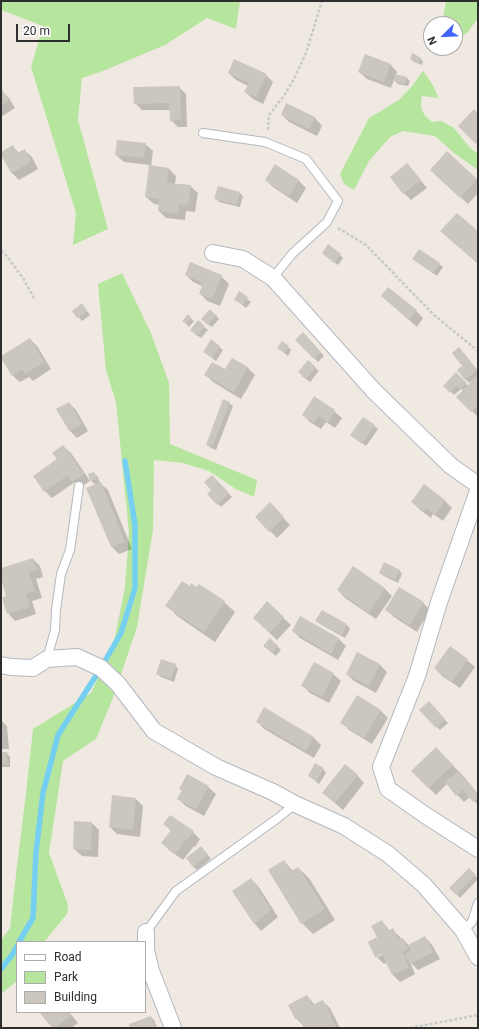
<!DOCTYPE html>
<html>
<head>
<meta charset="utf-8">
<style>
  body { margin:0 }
  #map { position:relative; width:479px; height:1029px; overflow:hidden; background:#efe9e1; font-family:Roboto,sans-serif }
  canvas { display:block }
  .frame { position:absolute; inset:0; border:2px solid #2e2e2e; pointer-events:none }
  .legend { position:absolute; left:16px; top:941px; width:130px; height:72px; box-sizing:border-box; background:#fff; border:1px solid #ababab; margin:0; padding:5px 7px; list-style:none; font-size:12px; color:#2e2e2e }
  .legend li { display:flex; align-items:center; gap:8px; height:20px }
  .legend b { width:20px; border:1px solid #ababab }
  .north { position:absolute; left:423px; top:16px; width:40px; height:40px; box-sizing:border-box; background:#fff; border:1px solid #ababab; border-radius:50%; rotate:246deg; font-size:11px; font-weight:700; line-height:16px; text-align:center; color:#2e2e2e }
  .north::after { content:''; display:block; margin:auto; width:14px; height:18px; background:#4264fb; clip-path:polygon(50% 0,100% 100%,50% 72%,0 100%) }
  .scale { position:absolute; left:16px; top:24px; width:54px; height:18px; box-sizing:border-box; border:2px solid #2e2e2e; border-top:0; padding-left:5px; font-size:12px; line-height:14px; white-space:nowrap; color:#2e2e2e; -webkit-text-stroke:3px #fff; paint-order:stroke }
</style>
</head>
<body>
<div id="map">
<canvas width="479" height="1029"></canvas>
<div class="frame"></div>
<ul class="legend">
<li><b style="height:5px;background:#fff"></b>Road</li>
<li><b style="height:11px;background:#b6e59e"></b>Park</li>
<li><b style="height:11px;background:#cbc7bf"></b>Building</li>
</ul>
<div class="north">N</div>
<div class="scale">20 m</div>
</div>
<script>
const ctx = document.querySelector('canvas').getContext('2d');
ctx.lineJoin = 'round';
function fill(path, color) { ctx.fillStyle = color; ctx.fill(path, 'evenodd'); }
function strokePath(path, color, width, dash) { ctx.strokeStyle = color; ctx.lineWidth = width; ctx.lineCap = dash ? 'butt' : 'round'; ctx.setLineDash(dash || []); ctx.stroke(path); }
fill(new Path2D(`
  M 1,1 L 240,1 L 236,29 L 207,18 L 165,45 L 103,71 L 82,78 L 78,120 L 108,229 L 73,245 L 76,213 L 31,67 L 43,26 L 1,10 Z
  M 446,1 L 478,1 L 478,18 L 468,32 L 457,40 L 455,38 L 455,24 L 442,24 Z
  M 423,71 L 431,82 L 439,98 L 422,96 C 420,110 421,112 432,122 L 441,121 L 454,128 L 470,148 L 478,154 L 478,170 L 454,153 L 435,136 L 403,131 L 390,137 L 369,161 L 354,190 L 344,184 L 340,174 L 369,118 L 399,100 L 412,86 Z
  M 122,273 L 151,333 L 169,383 L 170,444 L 257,480 L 254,497 L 236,489 L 209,471 L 183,463 L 154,460 L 153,530 L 137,627 L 113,698 L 96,739 L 63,761 L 49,853 L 68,905 L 67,914 L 44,942 L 17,942 L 17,981 L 1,994 L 1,940 L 10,928 L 17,866 L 27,785 L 33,729 L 91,693 L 114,642 L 125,587 L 129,533 L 116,402 L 106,370 L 98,284 Z`), '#b6e59e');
fill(new Path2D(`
  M 413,54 L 420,58 L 423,61 L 422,65 L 414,62 L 411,59 Z
  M 390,64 L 397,72 L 396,75 L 406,77 L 410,81 L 408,86 L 398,84 L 394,80 L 391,88 L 367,79 L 359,72 Z
  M 229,73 L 266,75 L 273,82 L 263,104 L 253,99 L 245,92 L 248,86 L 236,80 Z
  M 179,87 L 186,94 L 187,127 L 178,127 L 171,120 L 171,110 L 142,110 L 135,103 Z
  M 1,90 L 9,98 L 15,108 L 1,117 Z
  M 287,105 L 315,118 L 322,126 L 317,136 L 289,122 L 282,115 Z
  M 145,144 L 153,151 L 151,167 L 169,169 L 176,176 L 175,184 L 190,186 L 198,193 L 195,212 L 186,211 L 185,220 L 166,218 L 159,211 L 160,205 L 154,204 L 146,197 L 150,165 L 124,162 L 116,155 Z
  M 13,147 L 19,153 L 24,150 L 32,157 L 38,169 L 19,180 L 11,172 Z
  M 447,153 L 478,181 L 478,193 L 468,204 L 439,177 Z
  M 407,165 L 414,172 L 427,188 L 411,200 L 404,193 Z
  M 276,166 L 299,181 L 306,188 L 297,203 L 273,187 L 266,180 Z
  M 218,187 L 240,193 L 243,196 L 240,207 L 219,202 L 216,198 Z
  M 419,250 L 439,264 L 443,267 L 437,276 L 417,262 L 413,259 Z
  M 340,255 L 343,258 L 338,265 L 326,256 Z
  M 186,275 L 221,276 L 229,284 L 220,306 L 207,301 L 200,293 L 202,286 L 193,282 Z
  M 239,293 L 251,302 L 246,308 L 235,299 Z
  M 382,296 L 416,311 L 423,318 L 417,327 Z
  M 82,304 L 90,315 L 82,321 L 73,311 Z
  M 216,315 L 219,319 L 212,327 L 206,323 Z
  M 188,316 L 194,321 L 189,327 L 184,321 Z
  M 204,327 L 208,330 L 201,338 L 194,333 Z
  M 303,334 L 324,356 L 318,362 L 297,340 Z
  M 30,339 L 37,346 L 51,369 L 33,381 L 29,377 L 20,382 L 12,375 Z
  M 212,341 L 223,350 L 216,361 L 208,355 Z
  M 288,347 L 291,350 L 288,356 L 282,351 Z
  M 463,352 L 478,371 L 478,417 L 458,397 L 464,391 L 461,389 L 454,395 L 445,386 L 456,374 L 468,386 L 474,381 L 473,380 L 469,383 L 458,370 L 464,366 Z
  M 308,362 L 319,371 L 310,382 L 302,376 Z
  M 248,368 L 255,375 L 241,399 L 213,382 L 206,375 L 225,371 Z
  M 314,398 L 334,411 L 342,418 L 335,428 L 326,422 L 321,429 L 310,422 L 303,415 Z
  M 69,403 L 76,410 L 88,431 L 77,438 L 70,431 L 58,410 Z
  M 229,403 L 233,406 L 216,450 L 211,448 L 207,445 Z
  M 363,418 L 378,429 L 366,446 L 355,438 Z
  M 63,446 L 71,453 L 90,481 L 80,488 L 75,482 L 52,498 L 45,491 Z
  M 94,473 L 98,477 L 100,483 L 108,490 L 132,549 L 119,554 L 112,547 L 96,485 L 91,481 Z
  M 212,476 L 232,497 L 221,507 L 209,494 L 213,490 Z
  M 424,486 L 445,501 L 452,508 L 443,521 L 433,514 L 431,518 L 419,509 L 412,502 Z
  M 270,504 L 290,525 L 277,538 L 256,517 Z
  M 33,559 L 40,566 L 43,577 L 36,579 L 42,598 L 32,601 L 36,614 L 15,621 L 8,613 L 8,597 L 1,576 L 1,570 Z
  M 354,567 L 385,589 L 392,596 L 376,619 L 345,598 L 338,590 Z
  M 399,570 L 402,574 L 398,583 L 384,576 L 380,573 Z
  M 190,587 L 224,602 L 235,612 L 215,642 L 177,616 L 167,605 Z
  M 267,603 L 291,625 L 277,640 L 261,625 Z
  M 423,603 L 430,610 L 417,632 L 394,617 L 387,610 Z
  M 322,612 L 347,625 L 350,629 L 345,638 L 320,624 L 317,621 Z
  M 301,617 L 339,639 L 346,646 L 338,660 L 300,638 L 293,631 Z
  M 270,639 L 281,650 L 276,656 L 264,646 Z
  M 450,648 L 467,660 L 475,667 L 460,688 L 442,676 L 435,668 Z
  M 358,653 L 380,665 L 387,672 L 376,693 L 354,681 L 347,674 Z
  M 175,665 L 178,669 L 174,682 L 161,677 L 157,674 Z
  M 333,674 L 341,681 L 329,703 L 310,693 L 303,686 Z
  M 429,703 L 448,723 L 440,730 L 421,710 Z
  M 264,709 L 314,738 L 321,745 L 314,758 L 264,729 L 257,721 Z
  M 381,711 L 388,718 L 372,744 L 349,730 L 342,722 Z
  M 1,720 L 7,726 L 9,749 L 1,749 Z
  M 436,748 L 466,779 L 478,794 L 478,805 L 470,797 L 464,802 L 447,784 L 436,795 L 412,771 Z
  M 1,753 L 7,753 L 10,757 L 10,767 L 1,767 Z
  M 323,769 L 326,773 L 319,784 L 309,776 Z
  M 357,775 L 364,783 L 343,810 L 323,793 Z
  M 208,787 L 216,794 L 204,816 L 186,806 L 178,799 L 183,791 L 180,788 Z
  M 113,796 L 136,799 L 143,806 L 140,837 L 117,834 L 110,827 Z
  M 92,823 L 99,830 L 98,857 L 82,856 L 74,849 Z
  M 165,824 L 193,832 L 200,839 L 195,847 L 194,846 L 183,860 L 169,850 L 162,843 L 171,831 Z
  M 205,851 L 211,859 L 197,870 L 193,867 Z
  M 284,861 L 293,871 L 298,868 L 309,878 L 335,920 L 313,934 L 302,923 L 269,871 Z
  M 469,869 L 478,879 L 460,898 L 451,888 Z
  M 251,879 L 258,886 L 278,917 L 261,931 L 254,923 Z
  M 382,921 L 390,931 L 393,930 L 400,937 L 402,940 L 403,939 L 409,946 L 425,937 L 432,945 L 440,959 L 418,970 L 410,962 L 415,974 L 400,982 L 393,975 L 387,962 L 384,964 L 376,956 L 378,938 ZM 387,952 L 378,957 L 378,955 Z
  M 307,996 L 315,1005 L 322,1001 L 330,1008 L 340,1028 L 305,1028 L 296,1018 Z
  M 40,1012 L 69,1012 L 78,1023 L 71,1028 L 53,1028 Z
  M 150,1017 L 154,1020 L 157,1028 L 131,1028 Z`), '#0003');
strokePath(new Path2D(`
  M 19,942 L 33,918 L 36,852 L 43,793 L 58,735 L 101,668 L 121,633 L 135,588 L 135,525 L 125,461
  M 1,969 L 12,955 L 17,946`), '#75cff0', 5.5);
fill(new Path2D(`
  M 412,53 L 420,57 L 418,63 L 410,59 Z
  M 365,54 L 391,64 L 384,82 L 358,72 Z
  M 234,59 L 267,74 L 256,97 L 244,92 L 249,83 L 228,73 Z
  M 395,74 L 407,77 L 405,84 L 394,81 Z
  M 180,86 L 181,120 L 170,121 L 169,103 L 134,104 L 133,87 Z
  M 1,88 L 9,101 L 1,106 Z
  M 286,103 L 315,117 L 309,129 L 281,115 Z
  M 474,109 L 478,113 L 478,142 L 476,144 L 458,126 Z
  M 117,140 L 146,143 L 144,158 L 115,155 Z
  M 13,145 L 17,153 L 25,149 L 31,162 L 11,173 L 1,155 L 1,152 Z
  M 447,151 L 477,179 L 460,198 L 430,170 Z
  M 407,163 L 421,180 L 403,194 L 390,177 Z
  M 275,164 L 299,180 L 289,196 L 265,180 Z
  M 149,165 L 169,168 L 167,183 L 191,185 L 188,205 L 179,204 L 178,214 L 158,211 L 159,199 L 145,197 Z
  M 218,186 L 240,192 L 237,205 L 214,199 Z
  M 457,213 L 478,231 L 478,264 L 440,231 Z
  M 328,244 L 341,254 L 334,263 L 322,253 Z
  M 419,249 L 440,263 L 433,273 L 412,259 Z
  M 190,262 L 222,275 L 212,299 L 199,294 L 203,283 L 185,275 Z
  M 388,287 L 417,310 L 409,320 L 381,296 Z
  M 239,291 L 248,297 L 243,305 L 234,300 Z
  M 82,303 L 87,311 L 77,318 L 72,311 Z
  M 210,309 L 216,315 L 208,325 L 201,319 Z
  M 188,314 L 191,317 L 186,324 L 182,321 Z
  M 198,320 L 205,326 L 197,336 L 190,330 Z
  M 303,332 L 321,352 L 314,359 L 295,340 Z
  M 30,338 L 44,362 L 25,374 L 22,369 L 12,376 L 1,358 L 1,356 Z
  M 211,339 L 220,346 L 212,358 L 203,352 Z
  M 282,341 L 289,346 L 284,353 L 277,348 Z
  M 459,347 L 477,370 L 465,380 L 457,370 L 462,366 L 452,353 Z
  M 232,358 L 248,367 L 234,392 L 204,375 L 212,362 L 225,369 Z
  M 308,360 L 316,367 L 306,379 L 298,372 Z
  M 456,372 L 467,383 L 460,389 L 457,386 L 450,393 L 443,386 Z
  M 478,375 L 478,405 L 471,412 L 456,397 Z
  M 314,396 L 335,410 L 328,422 L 318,416 L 314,423 L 302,415 Z
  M 223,399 L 230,402 L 212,447 L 206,445 Z
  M 69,402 L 82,424 L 69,431 L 56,409 Z
  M 363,417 L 375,425 L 362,444 L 350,435 Z
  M 63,445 L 84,474 L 72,482 L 68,475 L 44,492 L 33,476 L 57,459 L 52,453 Z
  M 94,472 L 97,479 L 90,481 L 88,474 Z
  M 212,475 L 229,493 L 217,505 L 207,494 L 211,490 L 204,482 Z
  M 101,482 L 125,542 L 111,547 L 86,488 Z
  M 424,484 L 445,500 L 435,515 L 426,508 L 424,511 L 411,502 Z
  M 270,502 L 284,517 L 269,532 L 255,517 Z
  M 33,558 L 37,570 L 29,572 L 35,591 L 26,594 L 30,607 L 7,614 L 2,598 L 6,596 L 1,579 L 1,568 Z
  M 384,562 L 400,570 L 395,580 L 379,573 Z
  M 353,566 L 385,588 L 369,613 L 337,590 Z
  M 182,581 L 190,586 L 191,583 L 197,587 L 199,584 L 225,601 L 204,632 L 165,606 Z
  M 399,587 L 424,602 L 410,625 L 385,610 Z
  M 267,601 L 284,617 L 270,633 L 253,618 Z
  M 322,610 L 347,624 L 342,635 L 315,621 Z
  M 300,616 L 339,638 L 331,654 L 292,631 Z
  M 270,638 L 278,646 L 272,653 L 263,646 Z
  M 450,646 L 468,659 L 452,682 L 434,668 Z
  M 357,652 L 380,664 L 369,686 L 346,674 Z
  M 161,659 L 176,664 L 171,679 L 156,674 Z
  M 314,662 L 334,673 L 322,697 L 301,686 Z
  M 357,695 L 381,710 L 364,738 L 340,723 Z
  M 429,701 L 445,719 L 436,728 L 419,710 Z
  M 264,707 L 314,737 L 306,751 L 256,722 Z
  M 436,747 L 453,765 L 428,788 L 411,771 Z
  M 1,752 L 7,752 L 7,764 L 1,764 Z
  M 315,763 L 324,768 L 316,781 L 308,776 Z
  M 345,764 L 358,775 L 335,803 L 322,793 Z
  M 459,771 L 478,794 L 478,798 L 473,802 L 463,790 L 456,796 L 445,782 Z
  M 187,774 L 209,786 L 196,809 L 177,799 L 182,790 L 179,789 Z
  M 112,795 L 136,798 L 133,830 L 109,827 Z
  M 170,815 L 194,831 L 187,840 L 186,839 L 176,854 L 161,843 L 171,830 L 163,824 Z
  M 74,821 L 92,822 L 91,850 L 73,849 Z
  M 201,846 L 208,855 L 193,867 L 186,858 Z
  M 284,860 L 291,871 L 298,867 L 325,909 L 301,924 L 268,870 Z
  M 469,868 L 476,875 L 456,895 L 449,888 Z
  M 251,878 L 271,910 L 254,924 L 232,891 Z
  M 382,920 L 388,931 L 393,928 L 399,940 L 403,938 L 408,949 L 402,952 L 409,967 L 392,975 L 382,954 L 375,957 L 368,942 L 377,937 L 371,926 Z
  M 425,936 L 433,952 L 410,964 L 405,954 L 411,951 L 408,945 Z
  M 307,995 L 312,1005 L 323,1000 L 336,1027 L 333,1028 L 304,1028 L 299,1018 L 295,1019 L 288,1005 Z
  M 39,1012 L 69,1012 L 71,1015 L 55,1028 L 52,1028 Z
  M 151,1016 L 155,1028 L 130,1028 L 129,1024 Z`), '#cbc7bf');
const service = new Path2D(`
  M 203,133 L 265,142 L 306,159 L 338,201 L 327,222 L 292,254 L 273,278
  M 47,659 L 55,630 L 56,610 L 61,574 L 70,550 L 79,486
  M 463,930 L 472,922 L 478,903
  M 146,932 L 176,891 L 278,818 L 295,804`);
const minor = new Path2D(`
  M 213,253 L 243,259 L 273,278 L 374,391 L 451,466 L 478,485
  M 478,491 L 439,602 L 417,676 L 381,767 L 388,789 L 425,815 L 478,849
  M 1,665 L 11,667 L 33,668 L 47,659 L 77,657 L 101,668 L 118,684 L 154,731 L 216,767 L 273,792 L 295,804 L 344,826 L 388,854 L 424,885 L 463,930 L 478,957
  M 146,932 L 146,950 L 151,971 L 173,1028`);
strokePath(service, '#b4b7c1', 10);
strokePath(minor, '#b4b7c1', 18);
strokePath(new Path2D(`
  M 268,130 L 268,129 L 269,115 L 283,97 L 294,79 L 306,53 L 322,1
  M 338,228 L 366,245 L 434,315 L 478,351
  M 1,251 L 5,254 L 23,278 L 35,300
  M 410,1028 L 478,1015`), '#c9c9c9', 2.5, [3, 2]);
strokePath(service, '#fff', 8);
strokePath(minor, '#fff', 16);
</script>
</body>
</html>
